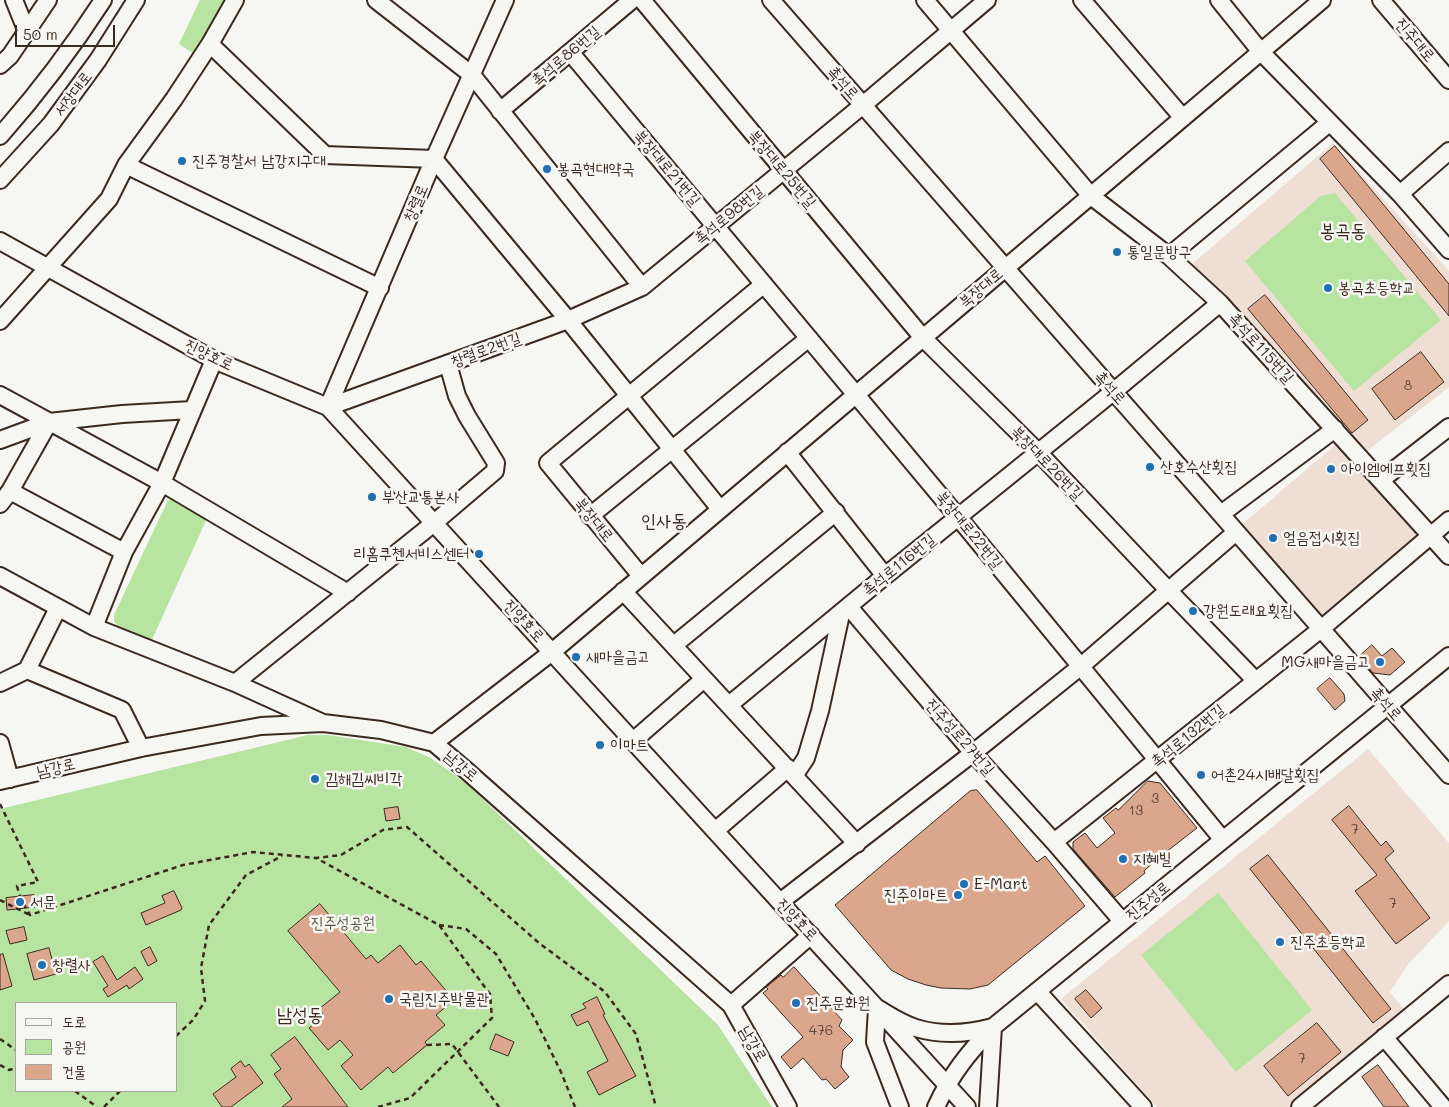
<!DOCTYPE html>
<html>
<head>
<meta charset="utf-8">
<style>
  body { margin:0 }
  #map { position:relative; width:1449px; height:1107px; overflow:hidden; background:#f6f6f2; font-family:Mali,"Poor Story",sans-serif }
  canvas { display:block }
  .legend { position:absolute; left:15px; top:1002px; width:162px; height:90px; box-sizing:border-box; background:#f6f6f2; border:1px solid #aba49d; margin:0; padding:6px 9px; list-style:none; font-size:15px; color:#3b2a1e }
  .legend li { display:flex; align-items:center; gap:10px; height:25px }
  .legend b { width:25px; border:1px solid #aba49d }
  .scale { position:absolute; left:15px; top:25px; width:100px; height:22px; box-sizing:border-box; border:2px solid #3b2a1e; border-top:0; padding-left:6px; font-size:15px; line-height:18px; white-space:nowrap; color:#3b2a1e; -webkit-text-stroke:4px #f6f6f2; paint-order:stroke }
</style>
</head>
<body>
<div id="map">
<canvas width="1449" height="1107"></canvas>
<ul class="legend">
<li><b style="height:6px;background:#f6f6f2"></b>도로</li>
<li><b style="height:14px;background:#b8e4a1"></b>공원</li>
<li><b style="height:14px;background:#daa78d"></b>건물</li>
</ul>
<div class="scale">50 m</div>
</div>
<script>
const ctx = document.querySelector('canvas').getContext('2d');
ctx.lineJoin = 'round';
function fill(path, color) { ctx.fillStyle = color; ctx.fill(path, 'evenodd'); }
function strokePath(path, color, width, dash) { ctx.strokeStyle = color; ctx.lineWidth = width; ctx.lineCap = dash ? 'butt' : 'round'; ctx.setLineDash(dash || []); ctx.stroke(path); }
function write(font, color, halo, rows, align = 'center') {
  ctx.font = font + ' Mali,"Poor Story",sans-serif'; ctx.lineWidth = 5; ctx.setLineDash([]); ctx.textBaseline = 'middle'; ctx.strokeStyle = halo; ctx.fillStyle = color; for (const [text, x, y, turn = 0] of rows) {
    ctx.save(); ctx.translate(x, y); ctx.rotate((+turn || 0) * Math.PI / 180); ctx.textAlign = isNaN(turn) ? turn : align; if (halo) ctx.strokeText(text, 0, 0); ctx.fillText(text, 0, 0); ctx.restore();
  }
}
fill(new Path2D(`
  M 1333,143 L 1449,271 L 1449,387 L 1363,454 L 1184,271 Z
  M 1335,445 L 1427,547 L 1323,625 L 1238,528 Z
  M 1368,749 L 1449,843 L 1449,921 L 1409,963 L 1390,992 L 1406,1012 L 1288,1107 L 1157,1107 L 1061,999 Z`), '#eeded4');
fill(new Path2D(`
  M 200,0 L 235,0 L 203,60 L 179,44 Z
  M 1335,193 L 1441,320 L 1354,391 L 1245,261 L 1321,196 Z
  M 179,497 L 209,514 L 151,642 L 118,627 L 114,621 L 114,615 L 168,500 Z
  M 308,735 L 328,735 L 406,747 L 431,758 L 467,784 L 718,1025 L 772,1107 L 0,1107 L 0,809 ZM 16,1003 L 176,1003 L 176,1091 L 16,1091 Z
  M 1218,893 L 1312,1010 L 1236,1072 L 1141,955 Z`), '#b8e4a1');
const building = new Path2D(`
  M 1335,146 L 1449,284 L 1449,316 L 1320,159 Z
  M 1265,295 L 1368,420 L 1352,433 L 1248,309 Z
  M 1421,352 L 1444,382 L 1395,420 L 1372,389 Z
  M 1372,645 L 1382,656 L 1392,648 L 1405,662 L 1390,675 L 1373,673 L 1359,657 Z
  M 1330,678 L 1344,694 L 1345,701 L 1335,710 L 1317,689 Z
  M 1148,781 L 1160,783 L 1197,828 L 1157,859 L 1144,871 L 1145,873 L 1115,897 L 1073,849 L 1073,842 L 1085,833 L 1097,848 L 1115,833 L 1103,818 L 1116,808 L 1118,810 Z
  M 977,790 L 1037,862 L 1045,856 L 1085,906 L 988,985 L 970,989 L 941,988 L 926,985 L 908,979 L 891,970 L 835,905 L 970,791 Z
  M 1349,806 L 1381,846 L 1386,841 L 1394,851 L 1385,859 L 1430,918 L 1396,944 L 1355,891 L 1377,875 L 1332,820 Z
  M 398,807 L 400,819 L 386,821 L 384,809 Z
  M 1268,855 L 1391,1009 L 1373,1023 L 1250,869 Z
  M 174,891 L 182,908 L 181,910 L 146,925 L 141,913 L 165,903 L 162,896 Z
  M 34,895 L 35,907 L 7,910 L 6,898 Z
  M 320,904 L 366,959 L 371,955 L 378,963 L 400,945 L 416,965 L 421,961 L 454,1000 L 436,1015 L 445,1025 L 425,1042 L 427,1045 L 393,1073 L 388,1067 L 361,1090 L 341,1066 L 353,1055 L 340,1040 L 328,1050 L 309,1028 L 324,1016 L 319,1009 L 340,992 L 288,931 Z
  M 24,927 L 27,940 L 10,944 L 6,931 Z
  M 150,947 L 157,961 L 148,966 L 141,952 Z
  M 49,948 L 56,974 L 34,980 L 27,954 Z
  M 3,954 L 12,986 L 0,990 L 0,955 Z
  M 103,956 L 117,980 L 135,967 L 143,979 L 129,989 L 127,985 L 108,997 L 103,989 L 108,986 L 93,962 Z
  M 794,967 L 842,1020 L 839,1026 L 853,1040 L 843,1050 L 841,1067 L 849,1077 L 835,1089 L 826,1079 L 822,1080 L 803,1058 L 791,1069 L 781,1057 L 803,1037 L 763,993 L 768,989 L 766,987 L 781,975 L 783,977 Z
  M 1086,990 L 1102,1008 L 1091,1018 L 1075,999 Z
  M 597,997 L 605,1014 L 603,1015 L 636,1076 L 599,1095 L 587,1072 L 608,1061 L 588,1021 L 577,1026 L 571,1015 L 586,1008 L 583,1004 Z
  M 1317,1023 L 1341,1052 L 1288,1096 L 1264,1066 Z
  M 496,1034 L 514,1042 L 508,1056 L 490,1049 Z
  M 295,1037 L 329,1082 L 348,1107 L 282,1107 L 292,1099 L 274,1074 L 281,1069 L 271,1055 Z
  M 241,1061 L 245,1067 L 249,1064 L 263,1083 L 231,1107 L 222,1107 L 213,1094 L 236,1077 L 231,1069 Z
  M 1378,1065 L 1409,1107 L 1384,1107 L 1362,1077 Z`);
fill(building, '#daa78d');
strokePath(building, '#3b2a1e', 1);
const minor = new Path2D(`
  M 14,0 L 27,32
  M 376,0 L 472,75 L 642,287
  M 642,0 L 923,338 L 1038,452 L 1169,591 L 1256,681
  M 771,0 L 1449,775
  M 925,0 L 1091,196 L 1169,256 L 1220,303 L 1449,556
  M 1082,0 L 1183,118
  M 1219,0 L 1261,52 L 1400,194 L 1449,250
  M 1381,0 L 1449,80
  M 210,44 L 325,155 L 434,159 L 568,320 L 720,509
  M 570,52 L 958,517 L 1223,840
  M 0,65 L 10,56 L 48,0
  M 500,111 L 632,0
  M 0,136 C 38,93 72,48 103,0
  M 126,165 L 380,288
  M 0,180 L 51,124 L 98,60 L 136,0
  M 1400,194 L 1449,151
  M 0,241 L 214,360 L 328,407 L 967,1107
  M 1169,256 L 1329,123
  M 0,321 L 109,199 L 126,165 L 174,99 L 210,44 L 235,0
  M 0,395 L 162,483 L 348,593
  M 328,407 L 568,320 L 642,287 L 863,105 L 987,0
  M 328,407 L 434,159 L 505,0
  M 0,440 L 49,422 L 122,414 L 192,410
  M 787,452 L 885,576
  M 1381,480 L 1449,427
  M 10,491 L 124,552
  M 0,504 L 10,491 L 49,422
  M 1221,514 L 1335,429
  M 590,516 L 809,338
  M 0,576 L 94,627 L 235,683 L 321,722
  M 641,576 L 548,463 L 764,284
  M 623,591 L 857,844
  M 849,607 L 973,753 L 1054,842 L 1122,921
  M 94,627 L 124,552 L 162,483 L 214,360
  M 674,645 L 836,512
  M 27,670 L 122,710 L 141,748
  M 0,683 L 27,670 L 58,608
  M 235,683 L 434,523 L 495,471 L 496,463 L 467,416 L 457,396 L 448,364
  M 729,705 L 885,576 L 1113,392 L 1220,303
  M 633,741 L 704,679
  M 0,743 L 10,779
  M 434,743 L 552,652 L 1322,0
  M 794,776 L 806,758 L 820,711 L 841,614
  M 0,781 L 141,748 L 261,726 L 323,723 L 381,730 L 434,743 L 467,771 L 731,1005 L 788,1107
  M 715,831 L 788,768
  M 1054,842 L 1321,629 L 1449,520
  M 780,902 L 973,753 L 1080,667 L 1236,532
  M 1037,991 L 1143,1107
  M 731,1005 L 811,935
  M 1384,1037 L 1443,1107
  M 900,1107 L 875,1042 L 877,1008 C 889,1015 902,1024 916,1028 C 942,1036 967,1034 993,1027 L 988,1107
  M 936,1107 C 951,1074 969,1052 993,1027 L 1449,656
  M 1300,1107 L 1449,984`);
strokePath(minor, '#3b2a1e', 20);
strokePath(new Path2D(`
  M 0,804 L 38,882 L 17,886 L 20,897
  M 19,896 L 30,915 L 183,865 L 253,852 L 316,858
  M 0,900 L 30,915
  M 439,925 L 466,929 L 496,954 L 535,1019 L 561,1072 L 575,1107
  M 176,1036 L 193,1020 L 205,1001 L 201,968 L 209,925 L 246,875 L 282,856
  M 0,1039 L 16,1050
  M 427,1045 L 452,1044 L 499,1107
  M 0,1065 L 9,1070 L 16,1068
  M 75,1091 L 97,1107
  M 104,1107 L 120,1091
  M 378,1107 L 410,1098 L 492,1018 L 490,994 L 439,925 L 316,858 L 341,855 L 383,830 L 407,827 L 539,943 L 605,992 L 636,1034 L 656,1107`), '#3b2a1e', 2.5, [5, 4]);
strokePath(minor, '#f6f6f2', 16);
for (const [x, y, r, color] of [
  [182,161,5,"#1f6fb2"],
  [547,169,5,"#1f6fb2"],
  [1117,252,5,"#1f6fb2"],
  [1328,288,5,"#1f6fb2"],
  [1150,467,5,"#1f6fb2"],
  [1331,469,5,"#1f6fb2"],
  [372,497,5,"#1f6fb2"],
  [1273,538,5,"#1f6fb2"],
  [479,554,5,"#1f6fb2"],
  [1193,611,5,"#1f6fb2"],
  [576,657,5,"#1f6fb2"],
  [1380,662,5,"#1f6fb2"],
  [600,745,5,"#1f6fb2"],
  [1201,775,5,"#1f6fb2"],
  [315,779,5,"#1f6fb2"],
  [1123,859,5,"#1f6fb2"],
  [964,884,5,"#1f6fb2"],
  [958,895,5,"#1f6fb2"],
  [20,902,5,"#1f6fb2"],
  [1280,942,5,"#1f6fb2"],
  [42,965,5,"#1f6fb2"],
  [389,999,5,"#1f6fb2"],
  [796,1003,5,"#1f6fb2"]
]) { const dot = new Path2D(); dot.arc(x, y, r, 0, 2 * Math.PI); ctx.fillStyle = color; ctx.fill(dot); strokePath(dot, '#f6f6f2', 2); }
write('14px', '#63493a', null, [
  ["8",1408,386],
  ["3",1155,799],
  ["13",1136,811],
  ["7",1355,830],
  ["7",1393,904],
  ["476",821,1031],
  ["7",1302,1059]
]);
write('16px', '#3b2a1e', '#f6f6f2', [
  ["진주대로",1415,40,50],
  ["촉석로86번길",566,56,-40],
  ["촉석로",843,83,49],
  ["서장대로",73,94,-53],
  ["북장대로21번길",667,168,50],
  ["북장대로25번길",782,169,50],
  ["창렬로",416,203,-67],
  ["촉석로98번길",729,215,-39],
  ["북장대로",981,288,-40],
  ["촉석로115번길",1261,348,48],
  ["창렬로2번길",486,350,-20],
  ["진양호로",209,355,26],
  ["촉석로",1110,388,49],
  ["북장대로26번길",1047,463,46],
  ["북장대로",594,520,51],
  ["북장대로22번길",969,530,51],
  ["촉석로116번길",899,565,-39],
  ["진양호로",524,621,48],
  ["촉석로",1386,704,49],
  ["촉석로132번길",1188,736,-39],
  ["진주성로27번길",960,737,49],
  ["남강로",461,766,40],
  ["남강로",56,768,-13],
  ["진주성로",1148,901,-39],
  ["진양호로",797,920,47],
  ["남강로",753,1044,60]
]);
write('16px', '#3b2a1e', '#f6f6f2', [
  ["진주경찰서 남강지구대",192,161],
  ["봉곡현대약국",557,169],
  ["통일문방구",1127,252],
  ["봉곡초등학교",1338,288],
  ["산호수산횟집",1160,467],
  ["아이엠에프횟집",1341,469],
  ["부산교통본사",382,497],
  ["얼음접시횟집",1283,538],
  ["리홈쿠첸서비스센터",469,554,"right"],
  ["강원도래요횟집",1203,611],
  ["새마을금고",586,657],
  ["MG새마을금고",1370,662,"right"],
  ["이마트",610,745],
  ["어촌24시배달횟집",1211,775],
  ["김해김씨비각",325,779],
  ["지혜빌",1133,859],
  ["E-Mart",974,884],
  ["진주이마트",948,895,"right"],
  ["서문",30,902],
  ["진주초등학교",1290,942],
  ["창렬사",52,965],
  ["국립진주박물관",399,999],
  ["진주문화원",806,1003]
], 'left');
write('16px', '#5a583f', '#f6f6f2', [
  ["진주성공원",343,923]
]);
write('19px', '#3b2a1e', '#f6f6f2', [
  ["봉곡동",1343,231],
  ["인사동",664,521],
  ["남성동",300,1015]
]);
</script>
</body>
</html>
